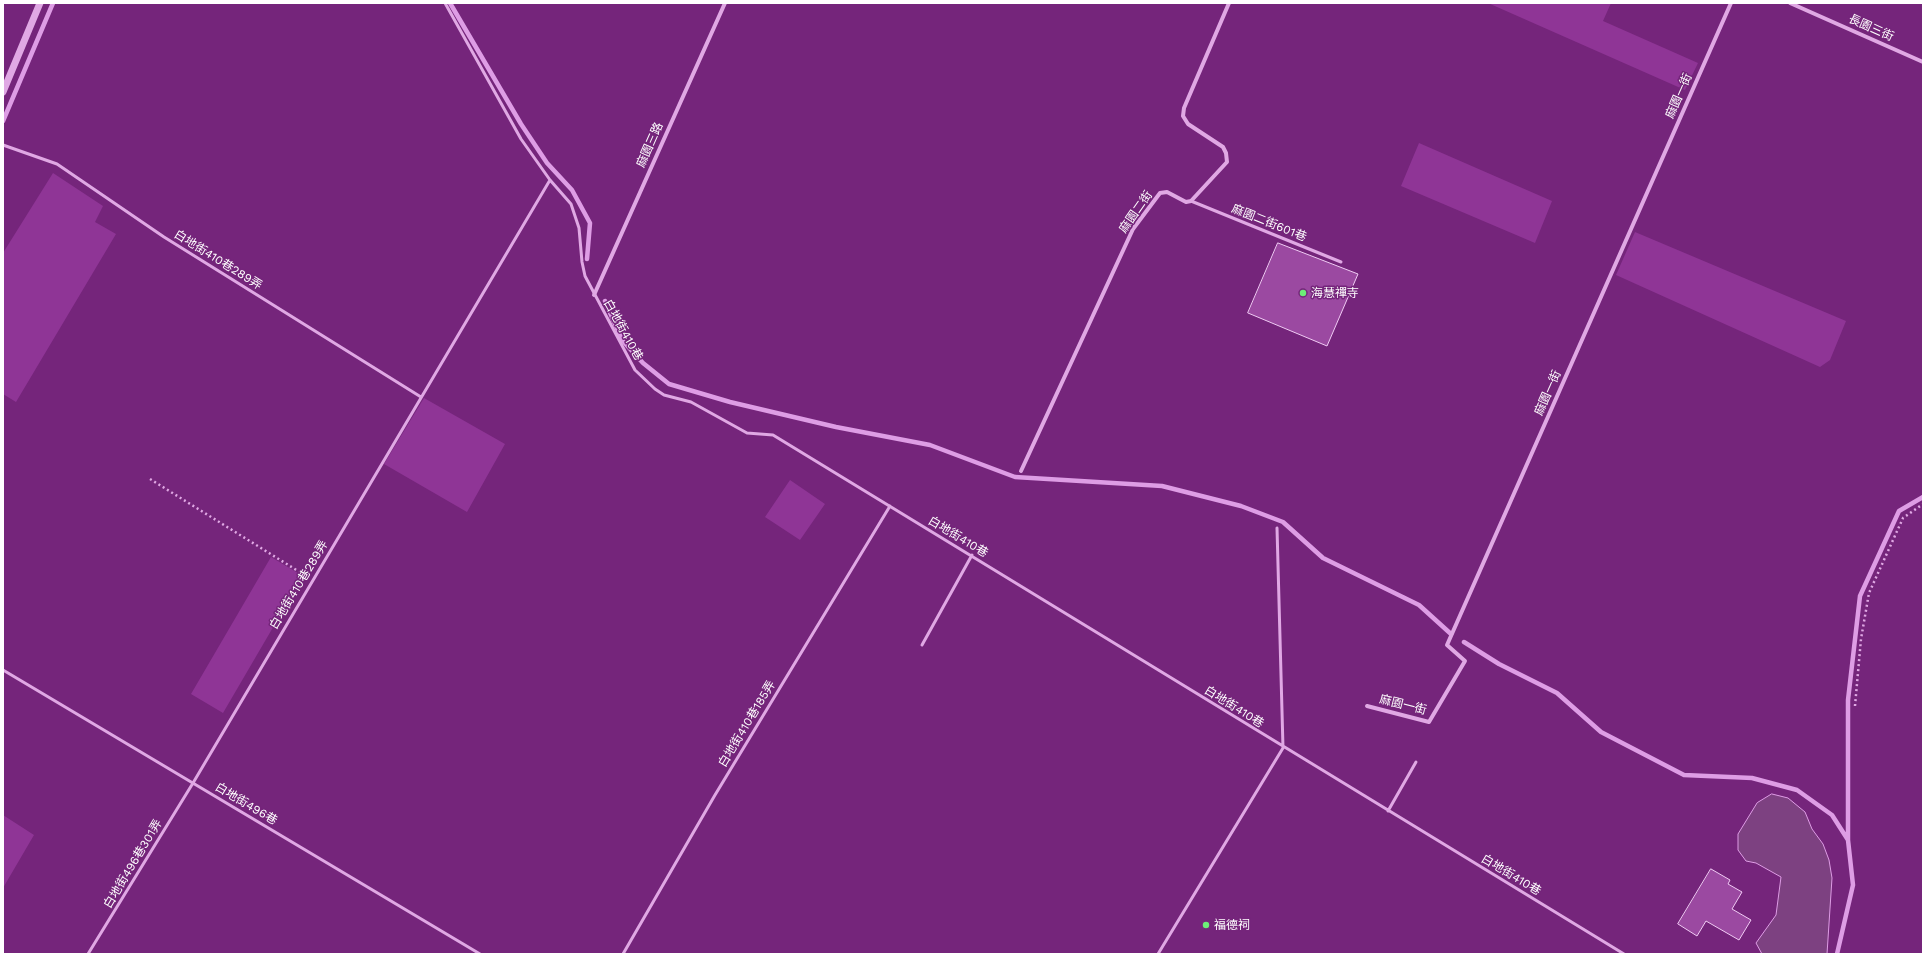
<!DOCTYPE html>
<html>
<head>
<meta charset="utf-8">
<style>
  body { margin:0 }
  #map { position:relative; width:1926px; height:957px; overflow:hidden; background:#75257b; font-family:"Work Sans",sans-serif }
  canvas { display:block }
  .frame { position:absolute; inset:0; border:4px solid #fff; pointer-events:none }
</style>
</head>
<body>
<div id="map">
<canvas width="1926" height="957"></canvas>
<div class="frame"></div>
</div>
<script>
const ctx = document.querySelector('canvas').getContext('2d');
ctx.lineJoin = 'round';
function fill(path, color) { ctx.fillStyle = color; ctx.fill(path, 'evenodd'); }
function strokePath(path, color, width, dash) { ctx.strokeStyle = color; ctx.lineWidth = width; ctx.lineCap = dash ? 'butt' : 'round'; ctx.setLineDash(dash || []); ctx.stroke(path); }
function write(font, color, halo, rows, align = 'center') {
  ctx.font = font + ' "Work Sans","Noto Sans TC",sans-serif'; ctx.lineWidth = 3; ctx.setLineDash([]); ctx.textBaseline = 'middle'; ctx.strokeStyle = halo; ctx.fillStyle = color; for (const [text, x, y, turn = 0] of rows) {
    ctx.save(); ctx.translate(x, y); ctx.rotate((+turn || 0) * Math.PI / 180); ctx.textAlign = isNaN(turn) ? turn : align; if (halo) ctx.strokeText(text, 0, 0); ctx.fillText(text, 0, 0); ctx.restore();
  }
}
fill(new Path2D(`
  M 1488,3 L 1611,3 L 1603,21 L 1698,63 L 1685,90 Z
  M 1419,143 L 1552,201 L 1535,243 L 1401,186 Z
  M 53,173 L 103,206 L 95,222 L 116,234 L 16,402 L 3,394 L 3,253 Z
  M 1635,232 L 1846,321 L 1830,360 L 1820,367 L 1616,275 Z
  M 424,398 L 505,444 L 467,512 L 384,464 Z
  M 790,480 L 825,504 L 800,540 L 765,517 Z
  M 271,557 L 303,576 L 223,713 L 191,694 Z
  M 3,815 L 34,835 L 3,888 Z`), '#8f3596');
const water = new Path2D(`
  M 1772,794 L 1788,798 L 1805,812 L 1812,829 L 1823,844 L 1829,860 L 1832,878 L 1827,954 L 1762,954 L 1756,943 L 1776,915 L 1781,877 L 1756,863 L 1746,861 L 1738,850 L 1738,834 L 1757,803 Z`);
fill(water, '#7d4181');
strokePath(water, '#de9de5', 1);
strokePath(new Path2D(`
  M 450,3 L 521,124 L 547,163 L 572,190 L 590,223 L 587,259
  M 3,121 L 53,3
  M 605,301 L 622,340 L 643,363 L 669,384 L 730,402 L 836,427 L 930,445 L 1015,477 L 1162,486 L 1241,506 L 1283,522 L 1323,558 L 1419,605 L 1451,634
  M 1464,642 L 1499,664 L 1557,693 L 1601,732 L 1684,775 L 1752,778 L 1797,790 L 1832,815 L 1848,840 L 1853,885 L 1837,954
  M 1848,840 L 1848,700 L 1860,596 L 1899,511 L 1923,497`), '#de9de5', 4.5);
const building = new Path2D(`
  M 1278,243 L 1358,274 L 1327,346 L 1248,313 Z
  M 1711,869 L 1730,880 L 1728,884 L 1742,892 L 1732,909 L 1751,920 L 1739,940 L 1706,921 L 1697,936 L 1678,924 Z`);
fill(building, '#9b49a1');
strokePath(building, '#f0cbf4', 1);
strokePath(new Path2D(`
  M 150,479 L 306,576
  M 1855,706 L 1861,639 L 1869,593 L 1903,518 L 1923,504`), '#e0a8e4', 2.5, [2, 3]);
strokePath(new Path2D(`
  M 445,3 L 521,139 L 550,180 L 571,204 L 579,228 L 582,262 L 585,276 L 635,370 L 655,389 L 664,395 L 691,402 L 747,433 L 773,435 L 1624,954
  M 3,145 L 57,164 L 164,237 L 421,397
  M 1191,201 L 1341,262
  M 922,645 L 972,555
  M 3,670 L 480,954
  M 1388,811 L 1416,762
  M 88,954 L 193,783 L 550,180
  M 623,954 L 715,795 L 890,506
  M 1158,954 L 1283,748 L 1277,528`), '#e0a8e4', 3);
strokePath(new Path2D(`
  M 1790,3 L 1923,62
  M 594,295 L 725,3
  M 1021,471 L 1133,229 L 1160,193 L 1167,192 L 1186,202 L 1191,201 L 1227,162 L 1226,153 L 1223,147 L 1188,124 L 1183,116 L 1184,108 L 1229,3
  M 1367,706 L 1429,722 L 1465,661 L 1447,645 L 1731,3`), '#e0a8e4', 4);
strokePath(new Path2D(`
  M 3,92 L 40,3`), '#e0a8e4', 7);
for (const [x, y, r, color] of [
  [1303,293,4,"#6dee78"],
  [1206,925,4,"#6dee78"]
]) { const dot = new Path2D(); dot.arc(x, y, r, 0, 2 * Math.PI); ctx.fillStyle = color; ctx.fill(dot); strokePath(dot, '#75257b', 1.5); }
write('12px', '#fff', '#75257b', [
  ["長園三街",1871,28,24],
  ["麻園一街",1679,96,-66],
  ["麻園三路",650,145,-66],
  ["麻園二街",1136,212,-55],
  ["麻園二街601巷",1269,223,22],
  ["白地街410巷289弄",218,260,32],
  ["白地街410巷",623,330,61],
  ["麻園一街",1548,393,-66],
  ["白地街410巷",958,537,31],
  ["白地街410巷289弄",299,585,-59],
  ["麻園一街",1403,705,14],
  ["白地街410巷",1234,707,32],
  ["白地街410巷185弄",747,724,-59],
  ["白地街496巷",246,804,31],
  ["白地街496巷301弄",133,864,-59],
  ["白地街410巷",1511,875,31]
]);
write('12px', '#fff', '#75257b', [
  ["海慧禪寺",1311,293],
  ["福德祠",1214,925]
], 'left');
</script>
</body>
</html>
